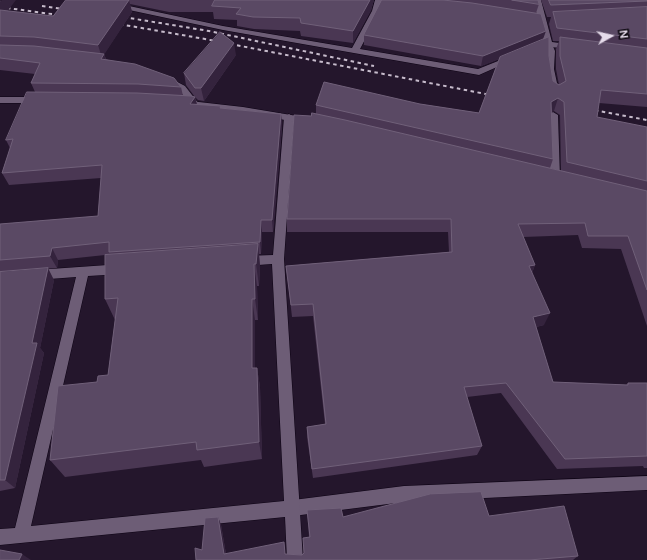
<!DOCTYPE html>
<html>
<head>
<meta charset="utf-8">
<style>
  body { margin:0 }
  #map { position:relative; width:647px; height:560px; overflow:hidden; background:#24162c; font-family:Figtree,sans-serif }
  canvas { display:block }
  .north { position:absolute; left:591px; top:16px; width:40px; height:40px; -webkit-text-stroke:3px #0a050d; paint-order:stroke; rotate:82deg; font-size:11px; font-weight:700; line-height:16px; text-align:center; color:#e5dbea }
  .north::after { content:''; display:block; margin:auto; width:14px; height:18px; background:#e5dbea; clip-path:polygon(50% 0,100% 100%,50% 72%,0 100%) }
</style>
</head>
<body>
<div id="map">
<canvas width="647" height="560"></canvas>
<div class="north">N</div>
</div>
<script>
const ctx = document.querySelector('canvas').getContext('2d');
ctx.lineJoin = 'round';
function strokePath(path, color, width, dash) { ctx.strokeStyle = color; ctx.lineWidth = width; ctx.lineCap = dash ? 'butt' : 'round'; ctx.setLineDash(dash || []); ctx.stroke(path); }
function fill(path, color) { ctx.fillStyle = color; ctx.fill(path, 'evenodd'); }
const service = new Path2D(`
  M 548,41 L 551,42 L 555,51 L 554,69 L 557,83 L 553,86 L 549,83 L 546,69 L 547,51 L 544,44 Z
  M 553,112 L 558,115 L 560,178 L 559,181 L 551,181 L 550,178 L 548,115 Z
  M 647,476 L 647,490 L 404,502 L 293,516 L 288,513 L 285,508 L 288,503 L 293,500 L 404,486 Z`);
const minor = new Path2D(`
  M 375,0 L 383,0 L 380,11 L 360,49 L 478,69 L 508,57 L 511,56 L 515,59 L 479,75 L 223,30 L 115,7 L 111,5 L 115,3 L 223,26 L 352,48 L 372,11 Z
  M 533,0 L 541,0 L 552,42 L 575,45 L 576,47 L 575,49 L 549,47 L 537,52 L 531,52 L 530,50 L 531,48 L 544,43 Z
  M 168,77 L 185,86 L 199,104 L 197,106 L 191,106 L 179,90 L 165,82 L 164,80 Z
  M 289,114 L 294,117 L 284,259 L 303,560 L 287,560 L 285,517 L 0,545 L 0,529 L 15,528 L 76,277 L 36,280 L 32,278 L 30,275 L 32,272 L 36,270 L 122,264 L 126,266 L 128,269 L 126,272 L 122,274 L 88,276 L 31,526 L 284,501 L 272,264 L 244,266 L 240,264 L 238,261 L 240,258 L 244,256 L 273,255 L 284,117 Z`);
const tertiary = new Path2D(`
  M 0,97 L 39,97 L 44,100 L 39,103 L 0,103 Z
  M 181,100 L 243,107 L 309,118 L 314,121 L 309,124 L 243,113 L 178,105 L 176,103 Z`);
strokePath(service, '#0d0314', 1);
strokePath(minor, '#0d0314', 1);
strokePath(tertiary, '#0d0314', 1);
fill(service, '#6d5d76');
fill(minor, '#6d5d76');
fill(tertiary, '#6d5d76');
strokePath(new Path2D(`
  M 42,6 L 69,10
  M 0,7 L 66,16
  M 117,16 L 209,31 L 374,66
  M 113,23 L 205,39 L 496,96
  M 588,109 L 647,120`), '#c7bccc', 2, [3.5, 3.5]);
fill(new Path2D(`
  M 0,0 L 7,11 L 53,16 L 66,0 L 374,0 L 371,10 L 353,43 L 301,36 L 300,31 L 254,29 L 237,26 L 237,20 L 214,19 L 213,12 L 169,12 L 130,4 L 132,12 L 104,54 L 106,59 L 181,87 L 183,96 L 195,97 L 186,85 L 184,73 L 236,55 L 204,101 L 198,100 L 195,97 L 197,105 L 221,108 L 281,114 L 282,126 L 273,232 L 262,232 L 261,254 L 259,254 L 260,266 L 259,286 L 257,286 L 258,320 L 255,320 L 255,368 L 257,368 L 260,387 L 262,459 L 204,467 L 201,460 L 65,477 L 50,460 L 97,382 L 108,375 L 115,320 L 105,299 L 105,255 L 58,260 L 57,268 L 0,272 L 0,224 L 98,216 L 101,178 L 9,185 L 2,173 L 10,148 L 6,140 L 35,92 L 31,83 L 35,74 L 0,70 Z
  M 382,0 L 538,0 L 539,4 L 536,13 L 543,40 L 549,56 L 553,81 L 559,85 L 556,69 L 556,49 L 559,41 L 553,41 L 549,24 L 551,17 L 547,17 L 541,0 L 647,0 L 647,107 L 599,103 L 597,117 L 647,127 L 647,326 L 621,249 L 582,248 L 578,235 L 523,237 L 535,265 L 532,273 L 544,325 L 536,327 L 553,382 L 626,385 L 628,383 L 647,383 L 647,468 L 644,468 L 643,466 L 557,469 L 501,393 L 467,397 L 482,446 L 477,455 L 313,478 L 307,437 L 307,427 L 325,424 L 313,316 L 292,317 L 286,266 L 449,252 L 448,232 L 287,232 L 287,219 L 311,116 L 316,114 L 316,105 L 420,104 L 479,113 L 499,59 L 481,66 L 364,45 L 364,35 ZM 554,111 L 560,115 L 561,171 L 550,168 L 553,159 L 551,112 Z
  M 0,272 L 54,280 L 40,348 L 44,353 L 15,488 L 0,491 Z
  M 307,510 L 343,517 L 489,516 L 578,556 L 573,560 L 196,560 L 202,550 L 218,517 L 221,525 L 226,554 L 284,542 L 285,554 L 302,555 L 304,553 L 309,537 Z`), '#4a3753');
fill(new Path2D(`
  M 2,0 L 16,0 L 0,21 L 0,2 Z
  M 129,0 L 132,12 L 102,58 L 98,45 Z
  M 370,0 L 374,0 L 371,10 L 353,43 L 353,31 Z
  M 546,31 L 542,42 L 481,66 L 483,56 Z
  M 234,43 L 236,55 L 204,101 L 201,88 Z
  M 104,54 L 108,66 L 101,59 Z
  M 195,97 L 198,109 L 190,104 Z
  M 558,98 L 554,111 L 546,115 L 551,102 Z
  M 281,114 L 282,126 L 273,232 L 272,220 Z
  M 261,220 L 262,232 L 261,254 L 260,242 Z
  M 258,244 L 260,266 L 259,286 L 256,264 Z
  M 52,248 L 58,260 L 57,268 L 50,256 Z
  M 254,264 L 257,286 L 258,320 L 255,299 Z
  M 535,265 L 530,278 L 529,266 Z
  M 48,268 L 54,280 L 40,348 L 44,353 L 15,488 L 5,480 L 32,343 Z
  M 252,299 L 255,320 L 255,387 L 252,368 Z
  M 550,313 L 544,325 L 527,329 L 533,317 Z
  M 257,368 L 260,387 L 262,459 L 259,442 Z
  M 218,517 L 221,525 L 227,560 L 224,554 Z
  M 22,554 L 31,560 L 19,560 Z`), '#34233d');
const building = new Path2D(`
  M 66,0 L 129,0 L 98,45 L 34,37 L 0,36 L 0,10 L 53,16 Z
  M 215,0 L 370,0 L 353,31 L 301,23 L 300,18 L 253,17 L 236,14 L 241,8 L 212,6 Z
  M 382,0 L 443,0 L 472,3 L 541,14 L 546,31 L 483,56 L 364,35 Z
  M 512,0 L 538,0 L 539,4 Z
  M 549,0 L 647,0 L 647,1 L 551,5 Z
  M 647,7 L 647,39 L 557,28 L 553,12 Z
  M 220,32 L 234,43 L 201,88 L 195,88 L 184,73 Z
  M 549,37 L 549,56 L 553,81 L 559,85 L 566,81 L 560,56 L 560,37 L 647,48 L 647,94 L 601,90 L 597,117 L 647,127 L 647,181 L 567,162 L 564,102 L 558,98 L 551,102 L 553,159 L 316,105 L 324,82 L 420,104 L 479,113 L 500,57 Z
  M 0,45 L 34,46 L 104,54 L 101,59 L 135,64 L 174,78 L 181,87 L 138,84 L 31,83 L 40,63 L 0,58 Z
  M 27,92 L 137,93 L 191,96 L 195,97 L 190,104 L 221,106 L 220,108 L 281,114 L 272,220 L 261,220 L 260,242 L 109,252 L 109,242 L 52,248 L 50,256 L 0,260 L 0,224 L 98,216 L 102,165 L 2,173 L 13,139 L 6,140 Z
  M 312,113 L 345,120 L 647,191 L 647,290 L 628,236 L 588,236 L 585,223 L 518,224 L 535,265 L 529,266 L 550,313 L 533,317 L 553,382 L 628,385 L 628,383 L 647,383 L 647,456 L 565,459 L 506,383 L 464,387 L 482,446 L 312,469 L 307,427 L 326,424 L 313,304 L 291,305 L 286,266 L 452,252 L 451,219 L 287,219 L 294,115 L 311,116 Z
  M 258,244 L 256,264 L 254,264 L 255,299 L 252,299 L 252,368 L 257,368 L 259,442 L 197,450 L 196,442 L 50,460 L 58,386 L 97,382 L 98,376 L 108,375 L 118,298 L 105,299 L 105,255 Z
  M 48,268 L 32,343 L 37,343 L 5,480 L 0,480 L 0,272 Z
  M 481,492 L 489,516 L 564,506 L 578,556 L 529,560 L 196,560 L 195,548 L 202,550 L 205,518 L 218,517 L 224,554 L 284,542 L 285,554 L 302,555 L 304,553 L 303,538 L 310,537 L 307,510 L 341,508 L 343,517 L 430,494 Z
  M 0,550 L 22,554 L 19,560 L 0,560 Z`);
fill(building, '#5a4964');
strokePath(building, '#706079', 1);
</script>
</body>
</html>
